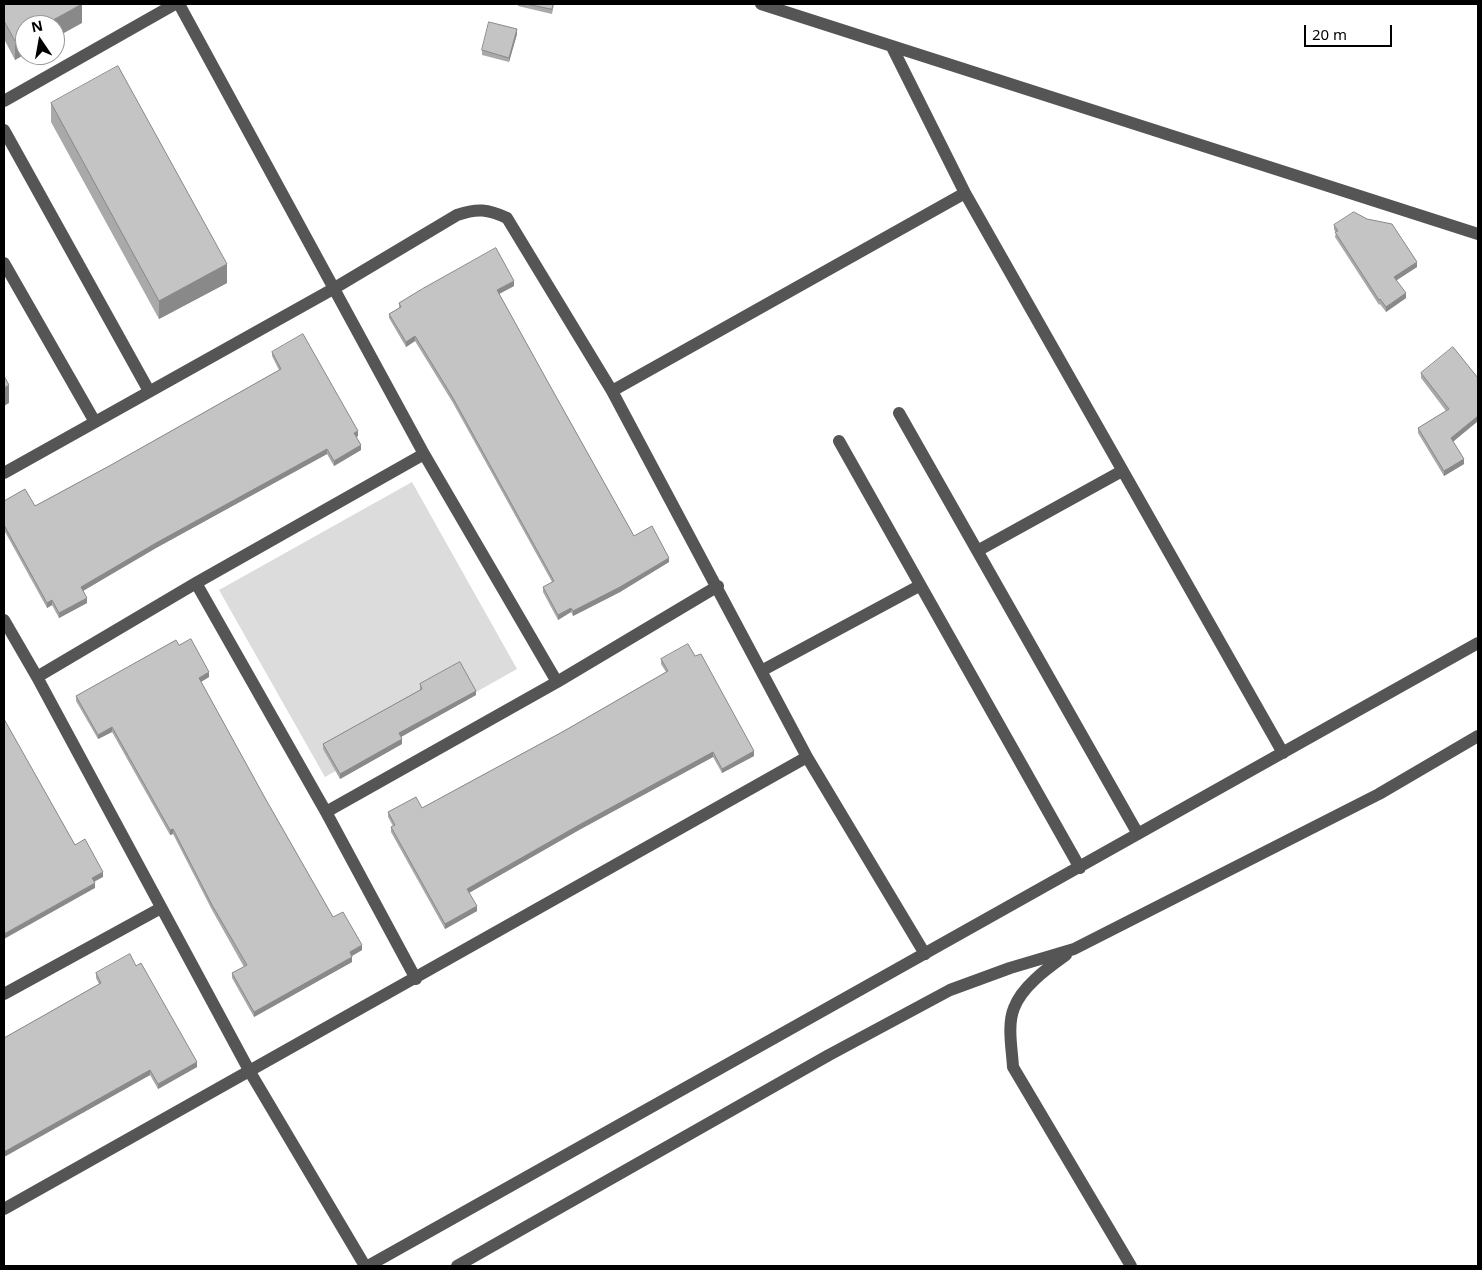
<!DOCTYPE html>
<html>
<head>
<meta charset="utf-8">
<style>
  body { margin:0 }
  #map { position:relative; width:1482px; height:1270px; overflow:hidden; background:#fff; font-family:"Noto Sans",sans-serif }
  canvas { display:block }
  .frame { position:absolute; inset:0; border:5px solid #000; pointer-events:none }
  .north { position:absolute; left:15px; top:15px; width:50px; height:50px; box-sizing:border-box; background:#fff; border:1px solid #999; border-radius:50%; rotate:348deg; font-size:14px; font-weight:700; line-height:20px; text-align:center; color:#000 }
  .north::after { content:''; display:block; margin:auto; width:18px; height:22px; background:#000; clip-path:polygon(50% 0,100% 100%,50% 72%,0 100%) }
  .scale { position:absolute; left:1304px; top:25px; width:88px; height:22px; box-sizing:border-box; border:2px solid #000; border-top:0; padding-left:6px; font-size:15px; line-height:18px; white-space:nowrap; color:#000; -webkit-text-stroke:4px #fff; paint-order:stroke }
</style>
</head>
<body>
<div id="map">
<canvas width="1482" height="1270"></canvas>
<div class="frame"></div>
<div class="north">N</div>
<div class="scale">20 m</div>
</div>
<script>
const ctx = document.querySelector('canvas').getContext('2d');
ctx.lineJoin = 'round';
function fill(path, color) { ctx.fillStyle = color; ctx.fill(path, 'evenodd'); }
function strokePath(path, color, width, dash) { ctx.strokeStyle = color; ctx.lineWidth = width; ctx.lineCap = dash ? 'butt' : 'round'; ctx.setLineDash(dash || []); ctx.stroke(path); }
fill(new Path2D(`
  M 412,482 L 517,669 L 325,777 L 219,590 Z`), '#dcdcdc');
strokePath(new Path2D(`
  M 179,4 L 424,454 L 557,682
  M 761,4 L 1478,234
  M 892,47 L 965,193 L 1283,753
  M 4,101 L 175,4
  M 4,130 L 149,391
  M 4,263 L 95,422
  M 612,391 L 965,193
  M 899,413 L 1138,834
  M 839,441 L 1080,868
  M 4,473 L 333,289 L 457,215 C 477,208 488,209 507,218 L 612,391 L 807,757 L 925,954
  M 979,550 L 1122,471
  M 196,583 L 326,812 L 416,979
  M 4,620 L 37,677 L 250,1072 L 365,1266
  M 763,670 L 919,586
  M 37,677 L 196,583 L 424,454
  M 326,812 L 557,682 L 718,586
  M 1066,955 C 1048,968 1022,986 1014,1008 C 1007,1025 1012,1049 1013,1067 L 1131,1266
  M 4,994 L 161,908
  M 4,1209 L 807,757
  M 368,1266 L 1478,643
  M 457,1266 L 829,1055 L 950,990 L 1010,968 L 1074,949 L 1379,794 L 1478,736`), '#555', 12);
fill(new Path2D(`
  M 4,4 L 82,23 L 25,25 L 25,54 L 15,60 L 4,39 Z
  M 518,4 L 554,4 L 552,14 L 518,6 Z
  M 517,34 L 509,62 L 482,55 L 482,50 Z
  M 51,103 L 227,283 L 159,319 L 51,122 Z
  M 1334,225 L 1417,267 L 1396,280 L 1406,298 L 1386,312 L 1380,304 L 1379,305 L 1335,237 L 1336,232 L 1334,230 Z
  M 514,286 L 499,294 L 549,384 L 634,536 L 669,562 L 620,592 L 573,616 L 571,612 L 558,620 L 543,592 L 543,587 L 552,582 L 453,403 L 415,341 L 406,347 L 389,318 L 389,314 L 399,308 L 399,303 Z
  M 272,352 L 358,436 L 356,437 L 361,450 L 334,466 L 327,454 L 156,548 L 83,591 L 87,603 L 59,618 L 52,605 L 47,608 L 4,530 L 4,501 L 35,506 L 111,465 L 279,370 L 272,356 Z
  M 1421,373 L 1478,378 L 1478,421 L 1453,442 L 1464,464 L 1444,476 L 1418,433 L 1418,428 L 1446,411 L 1421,378 Z
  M 179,645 L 209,677 L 201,682 L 265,798 L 333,917 L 362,950 L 352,956 L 352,962 L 254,1017 L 232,978 L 232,973 L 244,967 L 212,910 L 173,834 L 170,835 L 112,732 L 98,739 L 76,701 L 76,696 Z
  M 661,659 L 754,756 L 722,773 L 713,757 L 579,830 L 469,893 L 477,911 L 445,929 L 391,832 L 391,827 L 393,826 L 388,817 L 388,812 L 422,808 L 564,731 L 666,672 L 661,664 Z
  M 420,684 L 476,695 L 401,737 L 402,744 L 340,779 L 323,749 L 323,744 L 420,690 Z
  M 136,966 L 197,1067 L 158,1089 L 150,1075 L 4,1157 L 4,1038 L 99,984 L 96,978 L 96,973 Z`), '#a9a9a9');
fill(new Path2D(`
  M 82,4 L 82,23 L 55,38 L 55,25 L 44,25 Z
  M 517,29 L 517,34 L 509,62 L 509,58 Z
  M 25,36 L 25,54 L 15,60 L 15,41 Z
  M 1417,262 L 1417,267 L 1394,282 L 1394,277 Z
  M 227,264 L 227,283 L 159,319 L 159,301 Z
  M 514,281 L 514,286 L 497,295 L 497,290 Z
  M 1406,293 L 1406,298 L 1386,312 L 1386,307 Z
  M 415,336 L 415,341 L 406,347 L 406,342 Z
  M 9,385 L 9,403 L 4,406 L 4,388 Z
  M 1478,416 L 1478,421 L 1451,443 L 1451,438 Z
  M 358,431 L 358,436 L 354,438 L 354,433 Z
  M 361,445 L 361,450 L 334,466 L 334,461 Z
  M 327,449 L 327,454 L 156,548 L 81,592 L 81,587 L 156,543 Z
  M 1464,459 L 1464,464 L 1444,476 L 1444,471 Z
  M 669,558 L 669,562 L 620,592 L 573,616 L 573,611 Z
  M 87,598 L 87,603 L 59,618 L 59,613 Z
  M 52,600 L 52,605 L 47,608 L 47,603 Z
  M 571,608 L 571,612 L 558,620 L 558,615 Z
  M 209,672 L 209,677 L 199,683 L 199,678 Z
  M 476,691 L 476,695 L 399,738 L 399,733 Z
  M 112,727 L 112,732 L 98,739 L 98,735 Z
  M 402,739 L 402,744 L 340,779 L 340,774 Z
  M 754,751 L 754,756 L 722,773 L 722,769 Z
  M 713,752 L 713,757 L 579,830 L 467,894 L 467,889 L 579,825 Z
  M 173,829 L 173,834 L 170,835 L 170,830 Z
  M 103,872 L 103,877 L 92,883 L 92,878 Z
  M 95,883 L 95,888 L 4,939 L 4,934 Z
  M 477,906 L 477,911 L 445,929 L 445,924 Z
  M 362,945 L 362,950 L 350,957 L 350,952 Z
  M 352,957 L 352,962 L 254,1017 L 254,1012 Z
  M 197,1062 L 197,1067 L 158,1089 L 158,1084 Z
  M 150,1070 L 150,1075 L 4,1157 L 4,1152 Z`), '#898989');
const building = new Path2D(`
  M 4,4 L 82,4 L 44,25 L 25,25 L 25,36 L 15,41 L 4,21 Z
  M 527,4 L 553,4 L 552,9 Z
  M 489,22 L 517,29 L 509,58 L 482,50 Z
  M 118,66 L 227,264 L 159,301 L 51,103 Z
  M 1354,212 L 1367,219 L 1392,224 L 1417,262 L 1394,277 L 1406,293 L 1386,307 L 1380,299 L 1379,300 L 1335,232 L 1338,231 L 1334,225 Z
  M 496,248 L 514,281 L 497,290 L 549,384 L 634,536 L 652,526 L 669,558 L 620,587 L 573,611 L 571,608 L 558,615 L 543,587 L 554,581 L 453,398 L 415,336 L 406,342 L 389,314 L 401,307 L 399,303 L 422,289 Z
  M 303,334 L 358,431 L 354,433 L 361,445 L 334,461 L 327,449 L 156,543 L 81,587 L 87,598 L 59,613 L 52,600 L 47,603 L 4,525 L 4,501 L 25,489 L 35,506 L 111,465 L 281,369 L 272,352 Z
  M 1453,347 L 1478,378 L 1478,416 L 1451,438 L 1464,459 L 1444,471 L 1418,428 L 1449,409 L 1421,373 Z
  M 4,376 L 9,385 L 4,388 Z
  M 191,639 L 209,672 L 199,678 L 265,798 L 333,917 L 343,912 L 362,945 L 350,952 L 352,957 L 254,1012 L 232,973 L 247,965 L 212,905 L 173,829 L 170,830 L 112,727 L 98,735 L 76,696 L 176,640 L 179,645 Z
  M 688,644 L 695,656 L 701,654 L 754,751 L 722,769 L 713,752 L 579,825 L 467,889 L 477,906 L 445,924 L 391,827 L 395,825 L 388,812 L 416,797 L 422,808 L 564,731 L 668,671 L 661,659 Z
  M 460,662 L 476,691 L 399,733 L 402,739 L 340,774 L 323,744 L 422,689 L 420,684 Z
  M 4,719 L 75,845 L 85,839 L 103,872 L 92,878 L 95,883 L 4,934 Z
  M 130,954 L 136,966 L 141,963 L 197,1062 L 158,1084 L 150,1070 L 4,1152 L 4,1038 L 101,983 L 96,973 Z`);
fill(building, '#c4c4c4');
strokePath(building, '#898989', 1);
</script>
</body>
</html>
